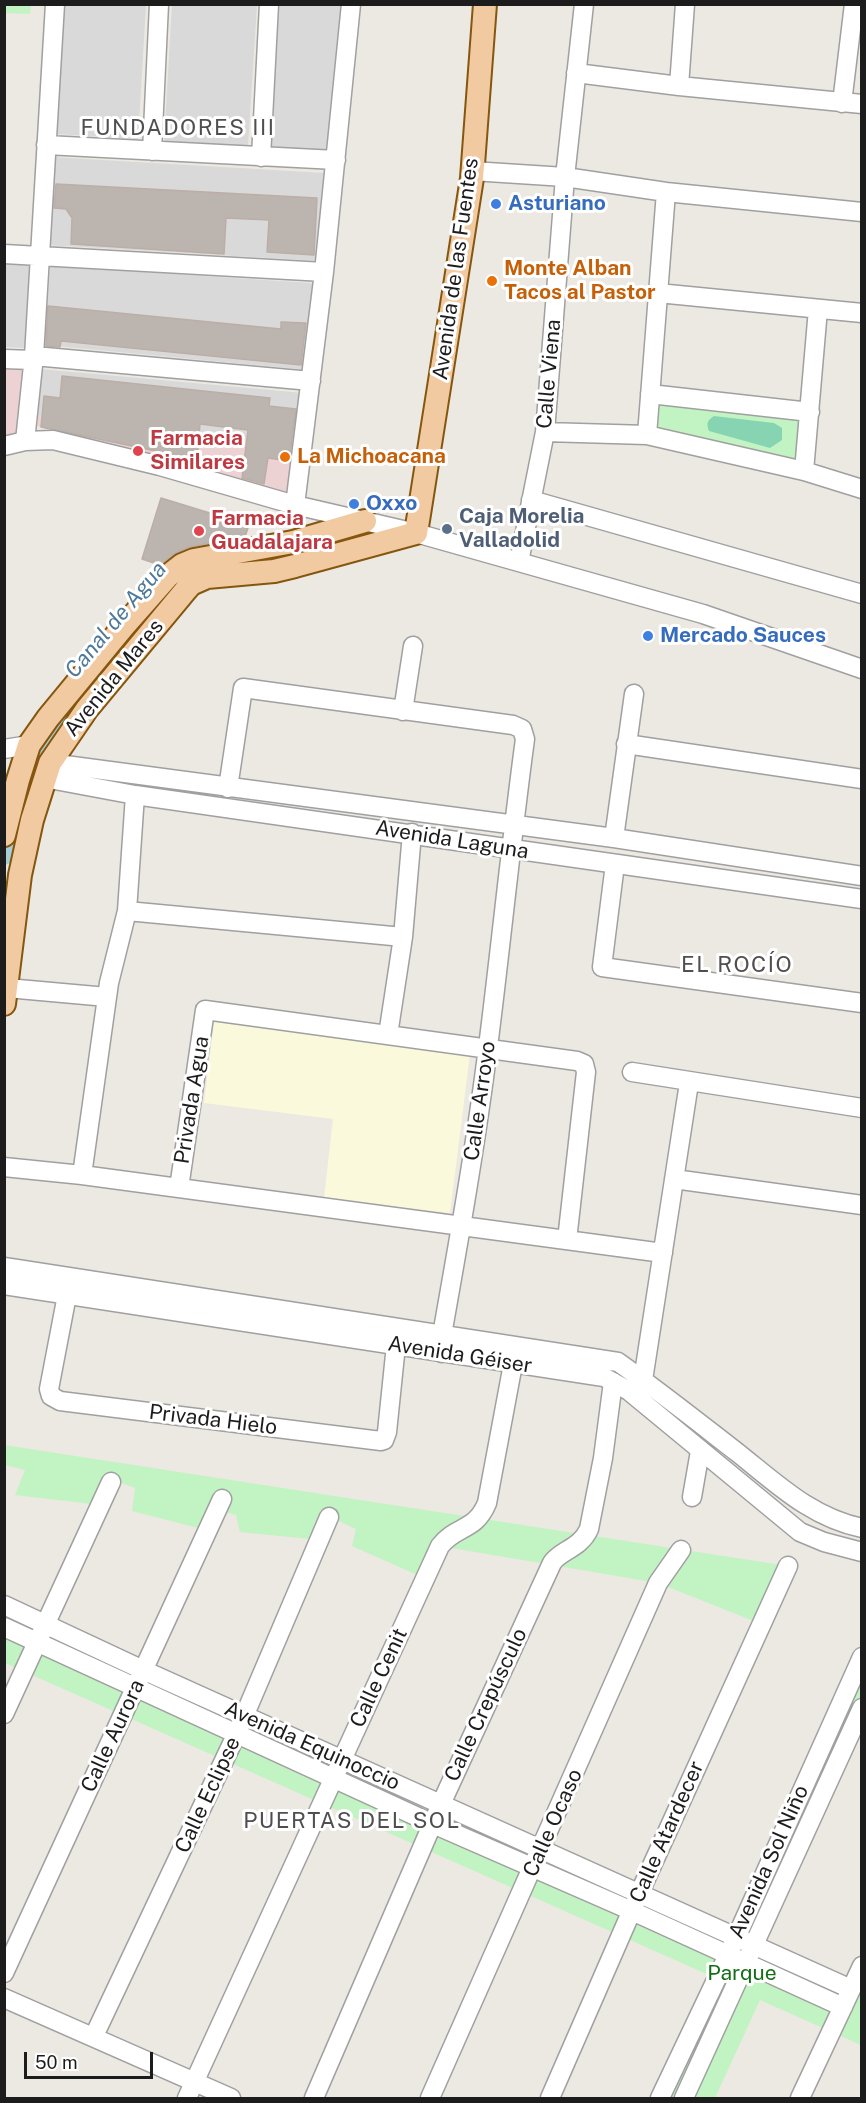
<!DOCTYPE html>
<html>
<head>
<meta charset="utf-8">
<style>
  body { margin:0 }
  #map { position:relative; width:866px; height:2103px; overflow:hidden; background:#ece8e2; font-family:"Public Sans",sans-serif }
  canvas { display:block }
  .frame { position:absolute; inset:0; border:6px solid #1c1c1c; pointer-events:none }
  .scale { position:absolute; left:24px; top:2052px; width:129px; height:27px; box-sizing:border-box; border:3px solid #1c1c1c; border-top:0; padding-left:8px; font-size:18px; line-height:21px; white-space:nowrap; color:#1c1c1c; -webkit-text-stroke:4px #fff; paint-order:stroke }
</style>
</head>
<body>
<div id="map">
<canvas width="866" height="2103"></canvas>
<div class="frame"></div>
<div class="scale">50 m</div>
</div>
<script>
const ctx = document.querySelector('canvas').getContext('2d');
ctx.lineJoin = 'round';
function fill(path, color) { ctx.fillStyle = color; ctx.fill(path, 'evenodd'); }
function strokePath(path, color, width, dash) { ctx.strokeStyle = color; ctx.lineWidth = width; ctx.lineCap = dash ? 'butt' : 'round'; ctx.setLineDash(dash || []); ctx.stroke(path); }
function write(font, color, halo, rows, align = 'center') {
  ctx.font = font + ' "Public Sans",sans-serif'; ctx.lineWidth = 6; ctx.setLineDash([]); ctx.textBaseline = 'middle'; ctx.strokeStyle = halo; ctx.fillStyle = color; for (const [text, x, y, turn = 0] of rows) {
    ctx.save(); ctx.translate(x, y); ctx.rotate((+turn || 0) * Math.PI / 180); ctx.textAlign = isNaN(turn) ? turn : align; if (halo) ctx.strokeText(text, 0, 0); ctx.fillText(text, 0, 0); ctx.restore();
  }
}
fill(new Path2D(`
  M 64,5 L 146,5 L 138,139 L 57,134 Z
  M 172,5 L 257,5 L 248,146 L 164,141 Z
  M 279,5 L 345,5 L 335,152 L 270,148 Z
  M 51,157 L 325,173 L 320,261 L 47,245 Z
  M 5,264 L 29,265 L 25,348 L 5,347 Z
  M 50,266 L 311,283 L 314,285 L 308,370 L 45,345 Z
  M 40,369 L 303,393 L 299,436 L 247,438 L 38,416 Z`), '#dad9d9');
fill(new Path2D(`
  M 4,368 L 24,368 L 16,435 L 4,438 Z
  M 38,416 L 247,438 L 248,429 L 299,436 L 290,501 L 73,439 L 74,435 L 37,426 Z`), '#ecd2d3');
fill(new Path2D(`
  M 214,1022 L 470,1054 L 450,1213 L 324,1198 L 333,1119 L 204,1103 Z`), '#fbf9dc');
fill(new Path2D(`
  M 5,4 L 31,5 L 30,14 L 5,13 Z
  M 650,394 L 810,412 L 804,471 L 647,435 Z
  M 4,1445 L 788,1566 L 761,1624 L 658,1583 L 440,1546 L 424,1578 L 352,1546 L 356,1529 L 330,1517 L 320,1540 L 240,1532 L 236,1515 L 217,1509 L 202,1529 L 132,1511 L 135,1488 L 119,1482 L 101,1505 L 15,1495 L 25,1470 L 5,1465 Z
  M 5,1603 L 736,1937 L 861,1657 L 861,1700 L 749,1943 L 861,1996 L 861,2045 L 760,2000 L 715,2098 L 660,2098 L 709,1975 L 5,1663 Z`), '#c2f3c3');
fill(new Path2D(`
  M 714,416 L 774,423 L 782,428 L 782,440 L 770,448 L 709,431 C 706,423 707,421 714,416 Z`), '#87d4b2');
strokePath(new Path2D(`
  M 260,558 C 295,554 326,545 360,534
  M 4,856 L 9,851 L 15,840 L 31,776 L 51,736 L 166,594`), '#a6ced6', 18);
const building = new Path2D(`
  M 56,184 L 317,198 L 314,255 L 267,252 L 269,220 L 226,218 L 224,254 L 71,244 L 72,218 L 66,209 L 54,208 Z
  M 48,306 L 281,329 L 281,322 L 306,323 L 301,365 L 61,341 L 60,347 L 46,346 Z
  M 62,376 L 270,398 L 269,406 L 296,409 L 289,461 L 268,458 L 264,484 L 242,478 L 248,430 L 200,424 L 197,459 L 170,456 L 170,454 L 41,427 L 44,396 L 60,398 Z
  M 161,498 L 249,525 L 245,537 L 189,547 L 174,554 L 160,565 L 142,559 Z`);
fill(building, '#bcb4af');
strokePath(building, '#bcaea6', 1.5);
const minor = new Path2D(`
  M 576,73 L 679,86 L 862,104
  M 679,86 L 685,4
  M 842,103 L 854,4
  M 46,145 L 336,160
  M 152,151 L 159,4
  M 261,157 L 269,4
  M 472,171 L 565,177 L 666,192 L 862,212
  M 4,254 L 324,272
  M 658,293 L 862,313
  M 34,356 L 311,381
  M 4,359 L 33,360
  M 650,394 L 810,412
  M 545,432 L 647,435 L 804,471 L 862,489
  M 647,435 L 666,192
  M 25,441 L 34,356 L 55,4
  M 4,446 L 25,441 L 53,440 L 160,466 L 295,505 L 416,533 L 703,614 L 862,669
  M 804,471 L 818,309
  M 531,500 L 862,594
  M 295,505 L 324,272 L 351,4
  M 519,562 L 545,432 L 565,177 L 584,4
  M 403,711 L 413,646
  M 626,744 L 862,779
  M 4,749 L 29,745
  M 50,763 L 614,838 L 862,876
  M 44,778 L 135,795 L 862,899
  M 228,788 L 243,688 L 513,725 L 522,729 L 525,739 C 511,842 501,945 488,1047 C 476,1144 459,1239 442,1335 L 442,1353
  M 614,838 L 634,694
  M 615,864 L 602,967 L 862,1003
  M 127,911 L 403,937
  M 7,988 L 107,997
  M 388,1035 L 403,937 L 412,833
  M 632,1072 L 862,1108
  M 4,1167 L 82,1175 L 663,1253
  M 82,1175 L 109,983 L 127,911 L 135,795
  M 674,1179 L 862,1205
  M 179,1188 L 205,1010 L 577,1061 L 584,1064 L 586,1072 L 567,1240
  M 4,1267 L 618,1362 C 659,1391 698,1422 738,1453 C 777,1484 812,1518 862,1528
  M 4,1285 L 604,1377 L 629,1391 L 800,1532 L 824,1542 L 862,1552
  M 67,1295 L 49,1389 L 51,1396 L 60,1401 L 381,1441 L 384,1440 L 387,1432 L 396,1345
  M 643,1380 L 689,1083
  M 692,1497 L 700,1451
  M 4,1605 L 143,1670 L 851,1989
  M 4,1627 L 433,1824 L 632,1911 L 843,2007
  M 4,1714 L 111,1482
  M 4,1973 L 222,1499
  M 4,1998 L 231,2098
  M 94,2036 L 237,1733 L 329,1517
  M 187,2098 L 440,1546 C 456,1525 475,1532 487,1503 L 513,1364
  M 314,2098 L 441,1804 L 552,1563 C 560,1550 580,1549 589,1529 L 603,1458 L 613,1382
  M 430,2098 L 658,1583 L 681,1550
  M 550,2098 L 639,1894 L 788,1566
  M 660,2098 L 736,1938 L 862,1657
  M 684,2098 L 862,1708
  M 800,2098 L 862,1966`);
const major = new Path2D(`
  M 4,835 L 18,780 L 29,745 L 48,718 L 123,627 L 168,576 L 182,565 L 194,560 L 293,542 L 365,521
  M 4,1004 L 20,875 L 32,820 L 50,763 L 87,709 L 185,591 L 191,584 L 207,577 L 274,571 L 295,566 L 416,533 L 472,178 L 485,4`);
strokePath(minor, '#a0a0a0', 21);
strokePath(major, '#85560e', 26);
strokePath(minor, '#fff', 18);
strokePath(major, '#f2caa1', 22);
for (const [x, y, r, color] of [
  [496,204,6,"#3f7fe0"],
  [492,281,6,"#e8710a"],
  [138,451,6,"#e0444e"],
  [285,457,6,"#e8710a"],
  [354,504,6,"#3f7fe0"],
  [447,529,6,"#5c6f8a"],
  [199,531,6,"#e0444e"],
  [648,636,6,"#3f7fe0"]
]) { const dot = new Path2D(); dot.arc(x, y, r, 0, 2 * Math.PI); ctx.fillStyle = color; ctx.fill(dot); strokePath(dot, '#fff', 2); }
write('bold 21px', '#366cbe', '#fff', [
  ["Asturiano",508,204],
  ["Oxxo",366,504],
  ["Mercado Sauces",660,636]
], 'left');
write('21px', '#1c1c1c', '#fff', [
  ["Avenida de las Fuentes",456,269,-82],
  ["Calle Viena",549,374,-85],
  ["Avenida Mares",114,678,-51],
  ["Avenida Laguna",452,840,9],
  ["Privada Agua",192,1100,-81],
  ["Calle Arroyo",480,1101,-82],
  ["Avenida Géiser",460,1355,9],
  ["Privada Hielo",213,1420,7],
  ["Calle Cenit",379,1678,-65],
  ["Calle Crepúsculo",486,1705,-65],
  ["Calle Aurora",113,1736,-65],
  ["Avenida Equinoccio",312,1746,24],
  ["Calle Eclipse",208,1795,-65],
  ["Calle Ocaso",553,1823,-66],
  ["Calle Atardecer",667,1832,-66],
  ["Avenida Sol Niño",769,1862,-66]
]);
write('bold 21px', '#c56008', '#fff', [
  ["Monte Alban",504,269],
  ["Tacos al Pastor",504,293],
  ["La Michoacana",297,457]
], 'left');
write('bold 21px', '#be3a42', '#fff', [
  ["Farmacia",150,439],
  ["Similares",150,463],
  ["Farmacia",211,519],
  ["Guadalajara",211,543]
], 'left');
write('bold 21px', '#4e5e75', '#fff', [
  ["Caja Morelia",459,517],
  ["Valladolid",459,541]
], 'left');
write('21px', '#156e17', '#fff', [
  ["Parque",742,1974]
]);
ctx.letterSpacing = '1.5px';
write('22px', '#4f4f4f', '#fff', [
  ["FUNDADORES III",178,128],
  ["EL ROCÍO",737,965],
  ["PUERTAS DEL SOL",352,1821]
]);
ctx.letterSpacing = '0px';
write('italic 22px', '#4f799a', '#fff', [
  ["Canal de Agua",116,620,-50]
]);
</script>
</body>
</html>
